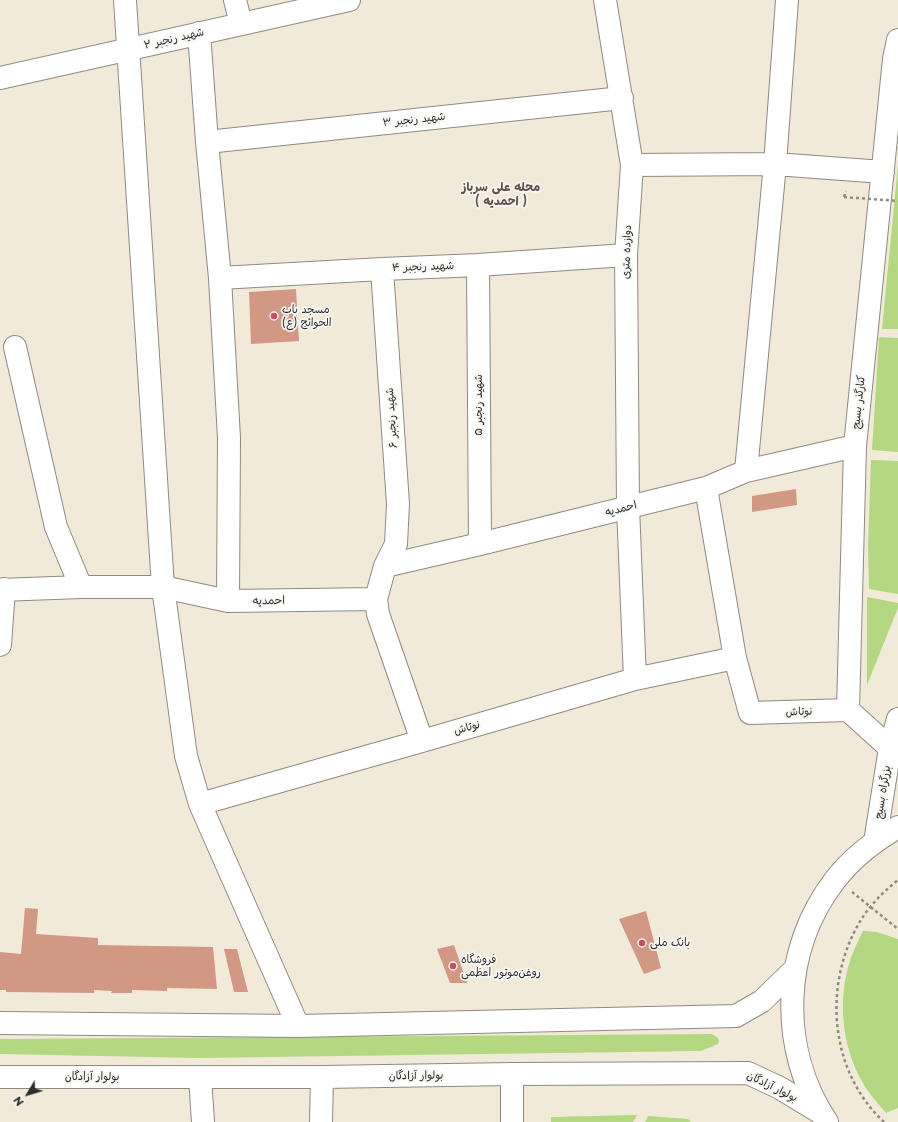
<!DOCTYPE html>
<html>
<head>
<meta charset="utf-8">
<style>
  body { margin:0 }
  #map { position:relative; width:898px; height:1122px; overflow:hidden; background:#f2ead9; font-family:"Playpen Sans",sans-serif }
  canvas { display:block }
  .north { position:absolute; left:8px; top:1074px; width:40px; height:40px; -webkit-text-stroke:3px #f6f6f2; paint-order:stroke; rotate:232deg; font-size:11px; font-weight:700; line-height:16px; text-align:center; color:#2b2b2b }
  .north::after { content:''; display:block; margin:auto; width:14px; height:18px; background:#2b2b2b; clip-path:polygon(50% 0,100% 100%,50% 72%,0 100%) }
</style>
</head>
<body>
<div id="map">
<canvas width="898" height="1122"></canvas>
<div class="north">N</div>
</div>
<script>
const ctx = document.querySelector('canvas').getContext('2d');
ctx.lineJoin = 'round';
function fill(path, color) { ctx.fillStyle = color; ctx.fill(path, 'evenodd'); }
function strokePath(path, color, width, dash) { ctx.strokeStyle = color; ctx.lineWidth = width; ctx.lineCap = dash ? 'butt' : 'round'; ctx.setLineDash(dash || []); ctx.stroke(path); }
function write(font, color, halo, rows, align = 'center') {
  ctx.font = font + ' "Playpen Sans","Playpen Sans Arabic",sans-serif'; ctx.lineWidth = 3.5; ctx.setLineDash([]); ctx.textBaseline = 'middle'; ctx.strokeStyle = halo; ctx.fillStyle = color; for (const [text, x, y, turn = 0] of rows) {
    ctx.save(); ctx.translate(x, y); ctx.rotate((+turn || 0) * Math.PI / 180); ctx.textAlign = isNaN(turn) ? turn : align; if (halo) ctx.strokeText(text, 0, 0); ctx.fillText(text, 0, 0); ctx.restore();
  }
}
fill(new Path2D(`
  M 898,165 L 898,329 L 882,329 Z
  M 879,337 L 898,338 L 898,452 L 872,450 Z
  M 871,460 L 898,461 L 898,594 L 869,589 L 868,547 Z
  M 867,597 L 898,603 L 898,608 L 867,685 Z
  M 863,931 L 877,932 L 898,939 L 898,1108 L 886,1113 C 876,1102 867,1091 860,1078 C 840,1040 837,990 854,950 C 857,943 860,937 863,931 Z
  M 712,1034 L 717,1037 L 719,1041 L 718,1044 L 701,1051 L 198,1058 L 0,1054 L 0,1039 Z
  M 637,1115 L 633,1122 L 551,1122 L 551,1117 Z
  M 648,1116 L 688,1119 L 691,1122 L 645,1122 Z`), '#b4d881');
fill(new Path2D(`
  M 296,289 L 299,341 L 251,344 L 249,292 Z
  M 796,489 L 797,505 L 752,512 L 752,496 Z
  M 25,908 L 38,909 L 36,934 L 98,938 L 98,945 L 213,947 L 217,989 L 167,988 L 167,991 L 132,990 L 132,993 L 111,993 L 112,991 L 94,990 L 94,993 L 6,992 L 6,990 L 0,990 L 0,952 L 21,954 Z
  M 646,911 L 661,968 L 644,974 L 619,919 Z
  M 454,945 L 467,983 L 450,983 L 437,949 Z
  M 224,949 L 237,949 L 248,992 L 234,992 Z`), '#d19884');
const minor = new Path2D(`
  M 125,0 L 163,587 L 186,756 L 200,804 L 298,1026
  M 235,0 L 241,24
  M 605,0 L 632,165 L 626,255 L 628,507 L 635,679
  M 199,33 L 207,142 L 220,278 L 229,438 L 228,601
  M 0,78 L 349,0
  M 207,142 L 622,98
  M 632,165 L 775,164 L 883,172
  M 478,265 L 480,544
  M 382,269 L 398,504 L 396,544 L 385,566 L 376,599 L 378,614 L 422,741
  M 220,278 L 382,269 L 478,265 L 626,255
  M 15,347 L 56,527 L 81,587
  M 746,471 L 775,164 L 787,0
  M 706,488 L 735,658 L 750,713 L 848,710
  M 385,566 L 480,544 L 706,488 L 746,471 L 855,446
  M 0,590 L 81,587 L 163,587 L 228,601 L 376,599
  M 0,645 L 4,589
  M 890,748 L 848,710 L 855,446 L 894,59 L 898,40
  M 200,804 L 422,741 L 635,679 L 735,658
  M 512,1074 L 512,1122
  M 200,1077 L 203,1122
  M 321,1122 L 322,1077`);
const major = new Path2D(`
  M 0,1023 L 298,1026 L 736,1016 L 762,1001 L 795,969
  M 0,1077 L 322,1077 L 512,1074 L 748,1073 L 780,1088 L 821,1113`);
const highway = new Path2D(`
  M 875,842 L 890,748 L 898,719
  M 827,1122 C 778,1049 781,950 835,880 C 852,858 874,841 898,827`);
strokePath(minor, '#8e8a82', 24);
strokePath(major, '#8e8a82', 24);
strokePath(highway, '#8e8a82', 24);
strokePath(new Path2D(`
  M 844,197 L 846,191
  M 852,892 L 898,929
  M 884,1122 C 830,1072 823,987 858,925 C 868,907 882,893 898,880`), '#8e8a82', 2.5, [3, 3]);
strokePath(minor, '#fff', 22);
strokePath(major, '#fff', 22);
strokePath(highway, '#fff', 22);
strokePath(new Path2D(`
  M 844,197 L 898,201`), '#8e8a82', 2.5, [3, 3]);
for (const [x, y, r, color] of [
  [274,316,4,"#d1495b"],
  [642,943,4,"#d1495b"],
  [453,966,4,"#d1495b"]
]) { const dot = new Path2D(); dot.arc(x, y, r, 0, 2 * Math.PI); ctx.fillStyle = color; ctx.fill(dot); strokePath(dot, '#f6f6f2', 1.5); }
write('11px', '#2b2b2b', '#f6f6f2', [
  ["۲ شهید رنجبر",174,39,-13],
  ["شهید رنجبر ۳",414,120,-6],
  ["دوازده متری",627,252,-88],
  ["شهید رنجبر ۴",423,267,-2],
  ["کنارگذر بسیج",859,402,-84],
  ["شهید رنجبر ۵",479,405,-90],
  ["شهید رنجبر ۶",392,418,-94],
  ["احمدیه",621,509,-14],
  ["احمدیه",269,601,-1],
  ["نوتاش",799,712,-2],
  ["نوتاش",467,728,-16],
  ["بزرگراه بسیج",883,792,-81],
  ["بولوار آزادگان",416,1076,-1],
  ["بولوار آزادگان",92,1077],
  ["بولوار آزادگان",772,1087,26]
]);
write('11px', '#2b2b2b', '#f6f6f2', [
  ["مسجد باب",282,310],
  ["الحوائج (ع)",282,323],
  ["بانک ملی",650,943],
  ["فروشگاه",461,960],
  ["روغن‌موتور اعظمی",461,973]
], 'left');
write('bold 12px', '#65514a', '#f6f6f2', [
  ["محله علی سرباز",501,188],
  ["( احمدیه )",501,202]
]);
</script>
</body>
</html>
